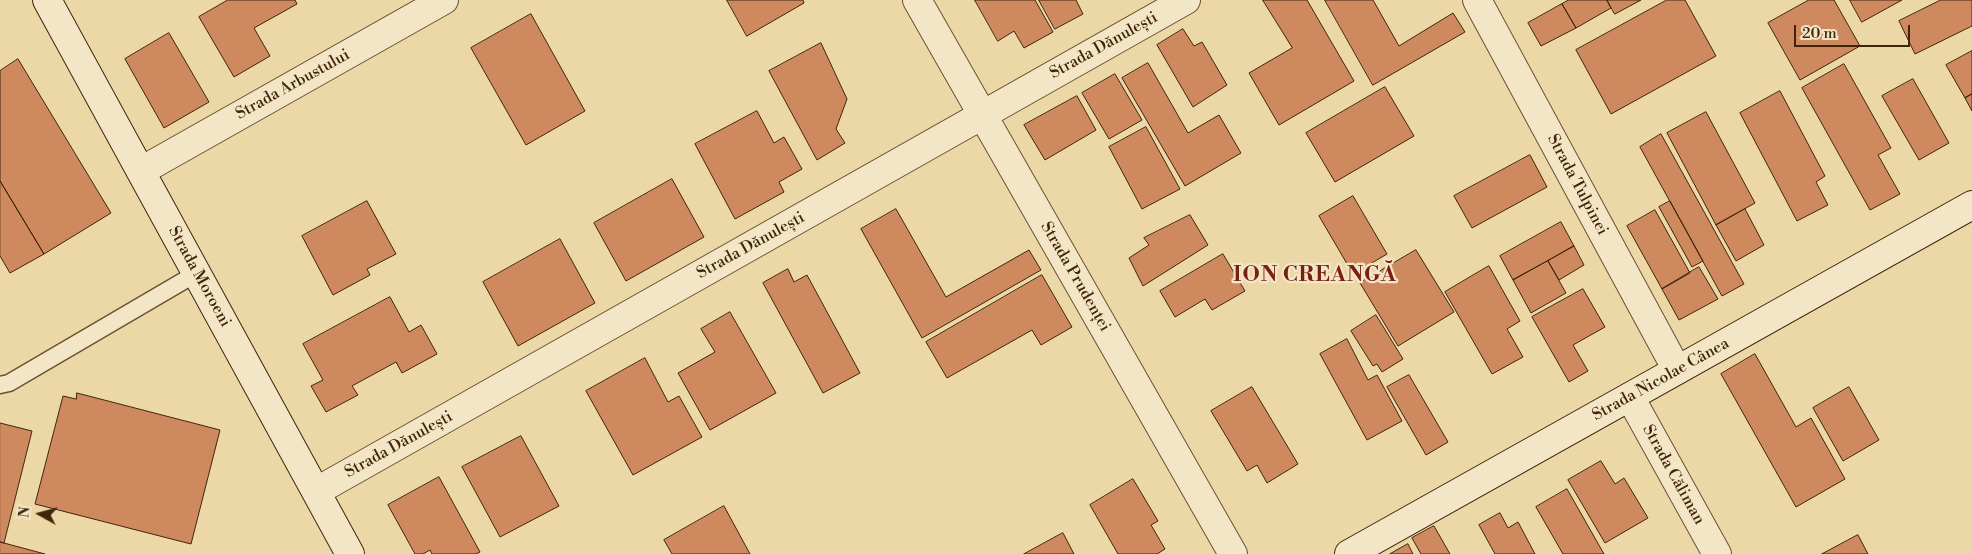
<!DOCTYPE html>
<html>
<head>
<meta charset="utf-8">
<style>
  body { margin:0 }
  #map { position:relative; width:1972px; height:554px; overflow:hidden; background:#ecd8a7; font-family:"Libre Bodoni",serif }
  canvas { display:block }
  .north { position:absolute; left:15px; top:489px; width:50px; height:50px; -webkit-text-stroke:4px #f3e6c6; paint-order:stroke; rotate:277deg; font-size:14px; font-weight:700; line-height:20px; text-align:center; color:#40240b }
  .north::after { content:''; display:block; margin:auto; width:18px; height:22px; background:#40240b; clip-path:polygon(50% 0,100% 100%,50% 72%,0 100%) }
  .scale { position:absolute; left:1794px; top:25px; width:116px; height:22px; box-sizing:border-box; border:2px solid #40240b; border-top:0; padding-left:6px; font-size:15px; line-height:18px; white-space:nowrap; color:#40240b; -webkit-text-stroke:4px #f3e6c6; paint-order:stroke }
</style>
</head>
<body>
<div id="map">
<canvas width="1972" height="554"></canvas>
<div class="north">N</div>
<div class="scale">20 m</div>
</div>
<script>
const ctx = document.querySelector('canvas').getContext('2d');
ctx.lineJoin = 'round';
function fill(path, color) { ctx.fillStyle = color; ctx.fill(path, 'evenodd'); }
function strokePath(path, color, width, dash) { ctx.strokeStyle = color; ctx.lineWidth = width; ctx.lineCap = dash ? 'butt' : 'round'; ctx.setLineDash(dash || []); ctx.stroke(path); }
function write(font, color, halo, rows, align = 'center') {
  ctx.font = font + ' "Libre Bodoni",serif'; ctx.lineWidth = 4.5; ctx.setLineDash([]); ctx.textBaseline = 'middle'; ctx.strokeStyle = halo; ctx.fillStyle = color; for (const [text, x, y, turn = 0] of rows) {
    ctx.save(); ctx.translate(x, y); ctx.rotate((+turn || 0) * Math.PI / 180); ctx.textAlign = isNaN(turn) ? turn : align; if (halo) ctx.strokeText(text, 0, 0); ctx.fillText(text, 0, 0); ctx.restore();
  }
}
const building = new Path2D(`
  M 228,0 L 295,0 L 297,4 L 254,28 L 270,56 L 234,77 L 199,17 Z
  M 727,0 L 803,0 L 804,3 L 747,36 Z
  M 975,0 L 1035,0 L 1053,32 L 1024,48 L 1014,31 L 998,41 Z
  M 1039,0 L 1076,0 L 1083,14 L 1055,29 Z
  M 1263,0 L 1307,0 L 1354,81 L 1279,125 L 1249,73 L 1292,48 Z
  M 1325,0 L 1373,0 L 1399,46 L 1453,13 L 1465,32 L 1373,85 Z
  M 1569,0 L 1607,0 L 1611,8 L 1576,28 L 1562,4 Z
  M 1607,0 L 1641,0 L 1615,14 Z
  M 1667,0 L 1685,0 L 1716,56 L 1611,114 L 1576,50 Z
  M 1809,0 L 1834,0 L 1860,46 L 1800,80 L 1768,23 Z
  M 1850,0 L 1902,0 L 1862,22 Z
  M 1941,0 L 1972,0 L 1972,26 L 1915,54 L 1899,21 Z
  M 1562,4 L 1576,28 L 1541,46 L 1528,23 Z
  M 531,14 L 585,111 L 526,145 L 471,48 Z
  M 1183,29 L 1194,46 L 1202,42 L 1227,85 L 1193,107 L 1157,45 Z
  M 169,33 L 209,102 L 164,128 L 125,59 Z
  M 821,43 L 847,99 L 836,129 L 845,143 L 817,160 L 769,71 Z
  M 1972,51 L 1972,94 L 1965,98 L 1946,65 Z
  M 18,59 L 111,213 L 44,254 L 0,181 L 0,71 Z
  M 1148,63 L 1188,133 L 1219,115 L 1241,153 L 1185,186 L 1122,78 Z
  M 1844,64 L 1891,148 L 1878,155 L 1900,194 L 1870,210 L 1802,88 Z
  M 1115,74 L 1142,120 L 1109,139 L 1082,93 Z
  M 1913,79 L 1949,143 L 1919,160 L 1882,96 Z
  M 1385,87 L 1414,136 L 1335,182 L 1306,133 Z
  M 1780,91 L 1825,176 L 1816,182 L 1828,205 L 1797,221 L 1740,113 Z
  M 1972,94 L 1972,111 L 1965,98 Z
  M 1077,96 L 1096,130 L 1045,160 L 1024,125 Z
  M 757,111 L 774,143 L 784,137 L 802,169 L 779,182 L 784,192 L 735,219 L 695,144 Z
  M 1706,112 L 1755,203 L 1716,225 L 1667,133 Z
  M 1146,127 L 1180,189 L 1142,209 L 1109,147 Z
  M 1661,134 L 1744,284 L 1722,296 L 1640,147 Z
  M 1530,155 L 1547,187 L 1472,228 L 1454,196 Z
  M 672,179 L 704,237 L 626,281 L 594,223 Z
  M 0,181 L 44,254 L 10,273 L 0,256 Z
  M 1353,196 L 1387,254 L 1353,274 L 1319,216 Z
  M 367,201 L 396,254 L 367,269 L 370,275 L 333,295 L 302,236 Z
  M 1670,201 L 1703,261 L 1692,267 L 1659,207 Z
  M 896,209 L 946,297 L 1029,250 L 1041,270 L 922,338 L 861,229 Z
  M 1745,209 L 1764,245 L 1736,261 L 1716,225 Z
  M 1655,210 L 1690,273 L 1662,289 L 1627,226 Z
  M 1190,215 L 1208,245 L 1143,286 L 1129,258 L 1149,245 L 1144,238 Z
  M 1561,222 L 1574,246 L 1513,280 L 1500,256 Z
  M 560,239 L 595,303 L 518,346 L 483,282 Z
  M 1574,246 L 1584,265 L 1559,280 L 1548,261 Z
  M 1416,250 L 1454,312 L 1398,346 L 1360,283 Z
  M 1223,254 L 1245,291 L 1212,310 L 1205,299 L 1175,317 L 1160,291 Z
  M 1548,261 L 1566,293 L 1531,313 L 1513,280 Z
  M 1489,266 L 1520,321 L 1507,329 L 1523,357 L 1492,374 L 1445,292 Z
  M 1699,267 L 1718,299 L 1679,320 L 1662,289 Z
  M 788,269 L 794,282 L 807,275 L 860,373 L 823,393 L 763,283 Z
  M 1042,275 L 1072,327 L 1041,345 L 1032,330 L 947,378 L 926,342 Z
  M 1583,289 L 1605,327 L 1573,345 L 1588,371 L 1569,382 L 1532,317 Z
  M 390,297 L 409,332 L 421,325 L 437,354 L 402,373 L 396,362 L 352,386 L 358,395 L 326,412 L 311,386 L 323,380 L 303,344 Z
  M 730,312 L 776,393 L 710,430 L 678,373 L 715,352 L 701,329 Z
  M 1376,315 L 1403,359 L 1382,372 L 1377,364 L 1373,366 L 1351,331 Z
  M 1347,339 L 1368,380 L 1377,375 L 1402,421 L 1367,440 L 1320,354 Z
  M 1755,354 L 1796,427 L 1811,418 L 1845,479 L 1796,507 L 1721,374 Z
  M 645,358 L 668,402 L 679,396 L 702,437 L 633,475 L 586,391 Z
  M 1409,375 L 1448,442 L 1426,455 L 1387,387 Z
  M 1252,387 L 1298,464 L 1267,483 L 1257,465 L 1247,471 L 1211,411 Z
  M 1849,387 L 1879,440 L 1843,461 L 1813,408 Z
  M 77,393 L 220,430 L 191,544 L 35,504 L 63,396 L 76,399 Z
  M 0,423 L 32,431 L 4,543 L 0,542 Z
  M 521,436 L 559,506 L 500,537 L 462,467 Z
  M 1601,461 L 1615,484 L 1624,478 L 1648,518 L 1605,543 L 1568,480 Z
  M 439,477 L 480,552 L 476,554 L 432,554 L 430,550 L 423,554 L 415,554 L 388,505 Z
  M 1133,479 L 1158,521 L 1151,525 L 1165,549 L 1157,554 L 1118,554 L 1090,505 Z
  M 1567,489 L 1604,554 L 1563,554 L 1536,507 Z
  M 724,506 L 750,554 L 672,554 L 664,540 Z
  M 1500,513 L 1508,528 L 1518,522 L 1535,554 L 1495,554 L 1479,525 Z
  M 1434,526 L 1450,554 L 1421,554 L 1412,538 Z
  M 1063,533 L 1074,554 L 1024,554 Z
  M 1858,535 L 1868,554 L 1822,554 Z
  M 0,542 L 4,543 L 45,554 L 0,554 Z
  M 1408,544 L 1413,554 L 1390,554 Z`);
fill(building, '#cf895e');
strokePath(building, '#40240b', 1);
const lane = new Path2D(`
  M 0,385 L 9,383 L 197,273`);
const street = new Path2D(`
  M 917,0 L 1233,554
  M 1477,0 L 1677,370
  M 141,171 L 444,0
  M 1630,397 L 1717,554
  M 317,491 L 1186,0`);
const secondary = new Path2D(`
  M 47,0 L 350,554
  M 1349,554 L 1972,205`);
strokePath(lane, '#6b5132', 19);
strokePath(street, '#6b5132', 30);
strokePath(secondary, '#40240b', 30);
strokePath(lane, '#f3e6c6', 16);
strokePath(street, '#f3e6c6', 28);
strokePath(secondary, '#f3e6c6', 28);
write('16px', '#40240b', '#f3e6c6', [
  ["Strada Dănulești",1104,46,-29],
  ["Strada Arbustului",293,85,-29],
  ["Strada Tulpinei",1577,185,62],
  ["Strada Dănulești",751,246,-29],
  ["Strada Moroeni",199,277,61],
  ["Strada Prudenței",1075,277,60],
  ["Strada Nicolae Cânea",1661,380,-29],
  ["Strada Dănulești",399,445,-29],
  ["Strada Căliman",1673,475,61]
]);
ctx.letterSpacing = '1px';
write('bold 21px', '#7a1f14', '#f3e6c6', [
  ["ION CREANGĂ",1315,276]
]);
ctx.letterSpacing = '0px';
</script>
</body>
</html>
